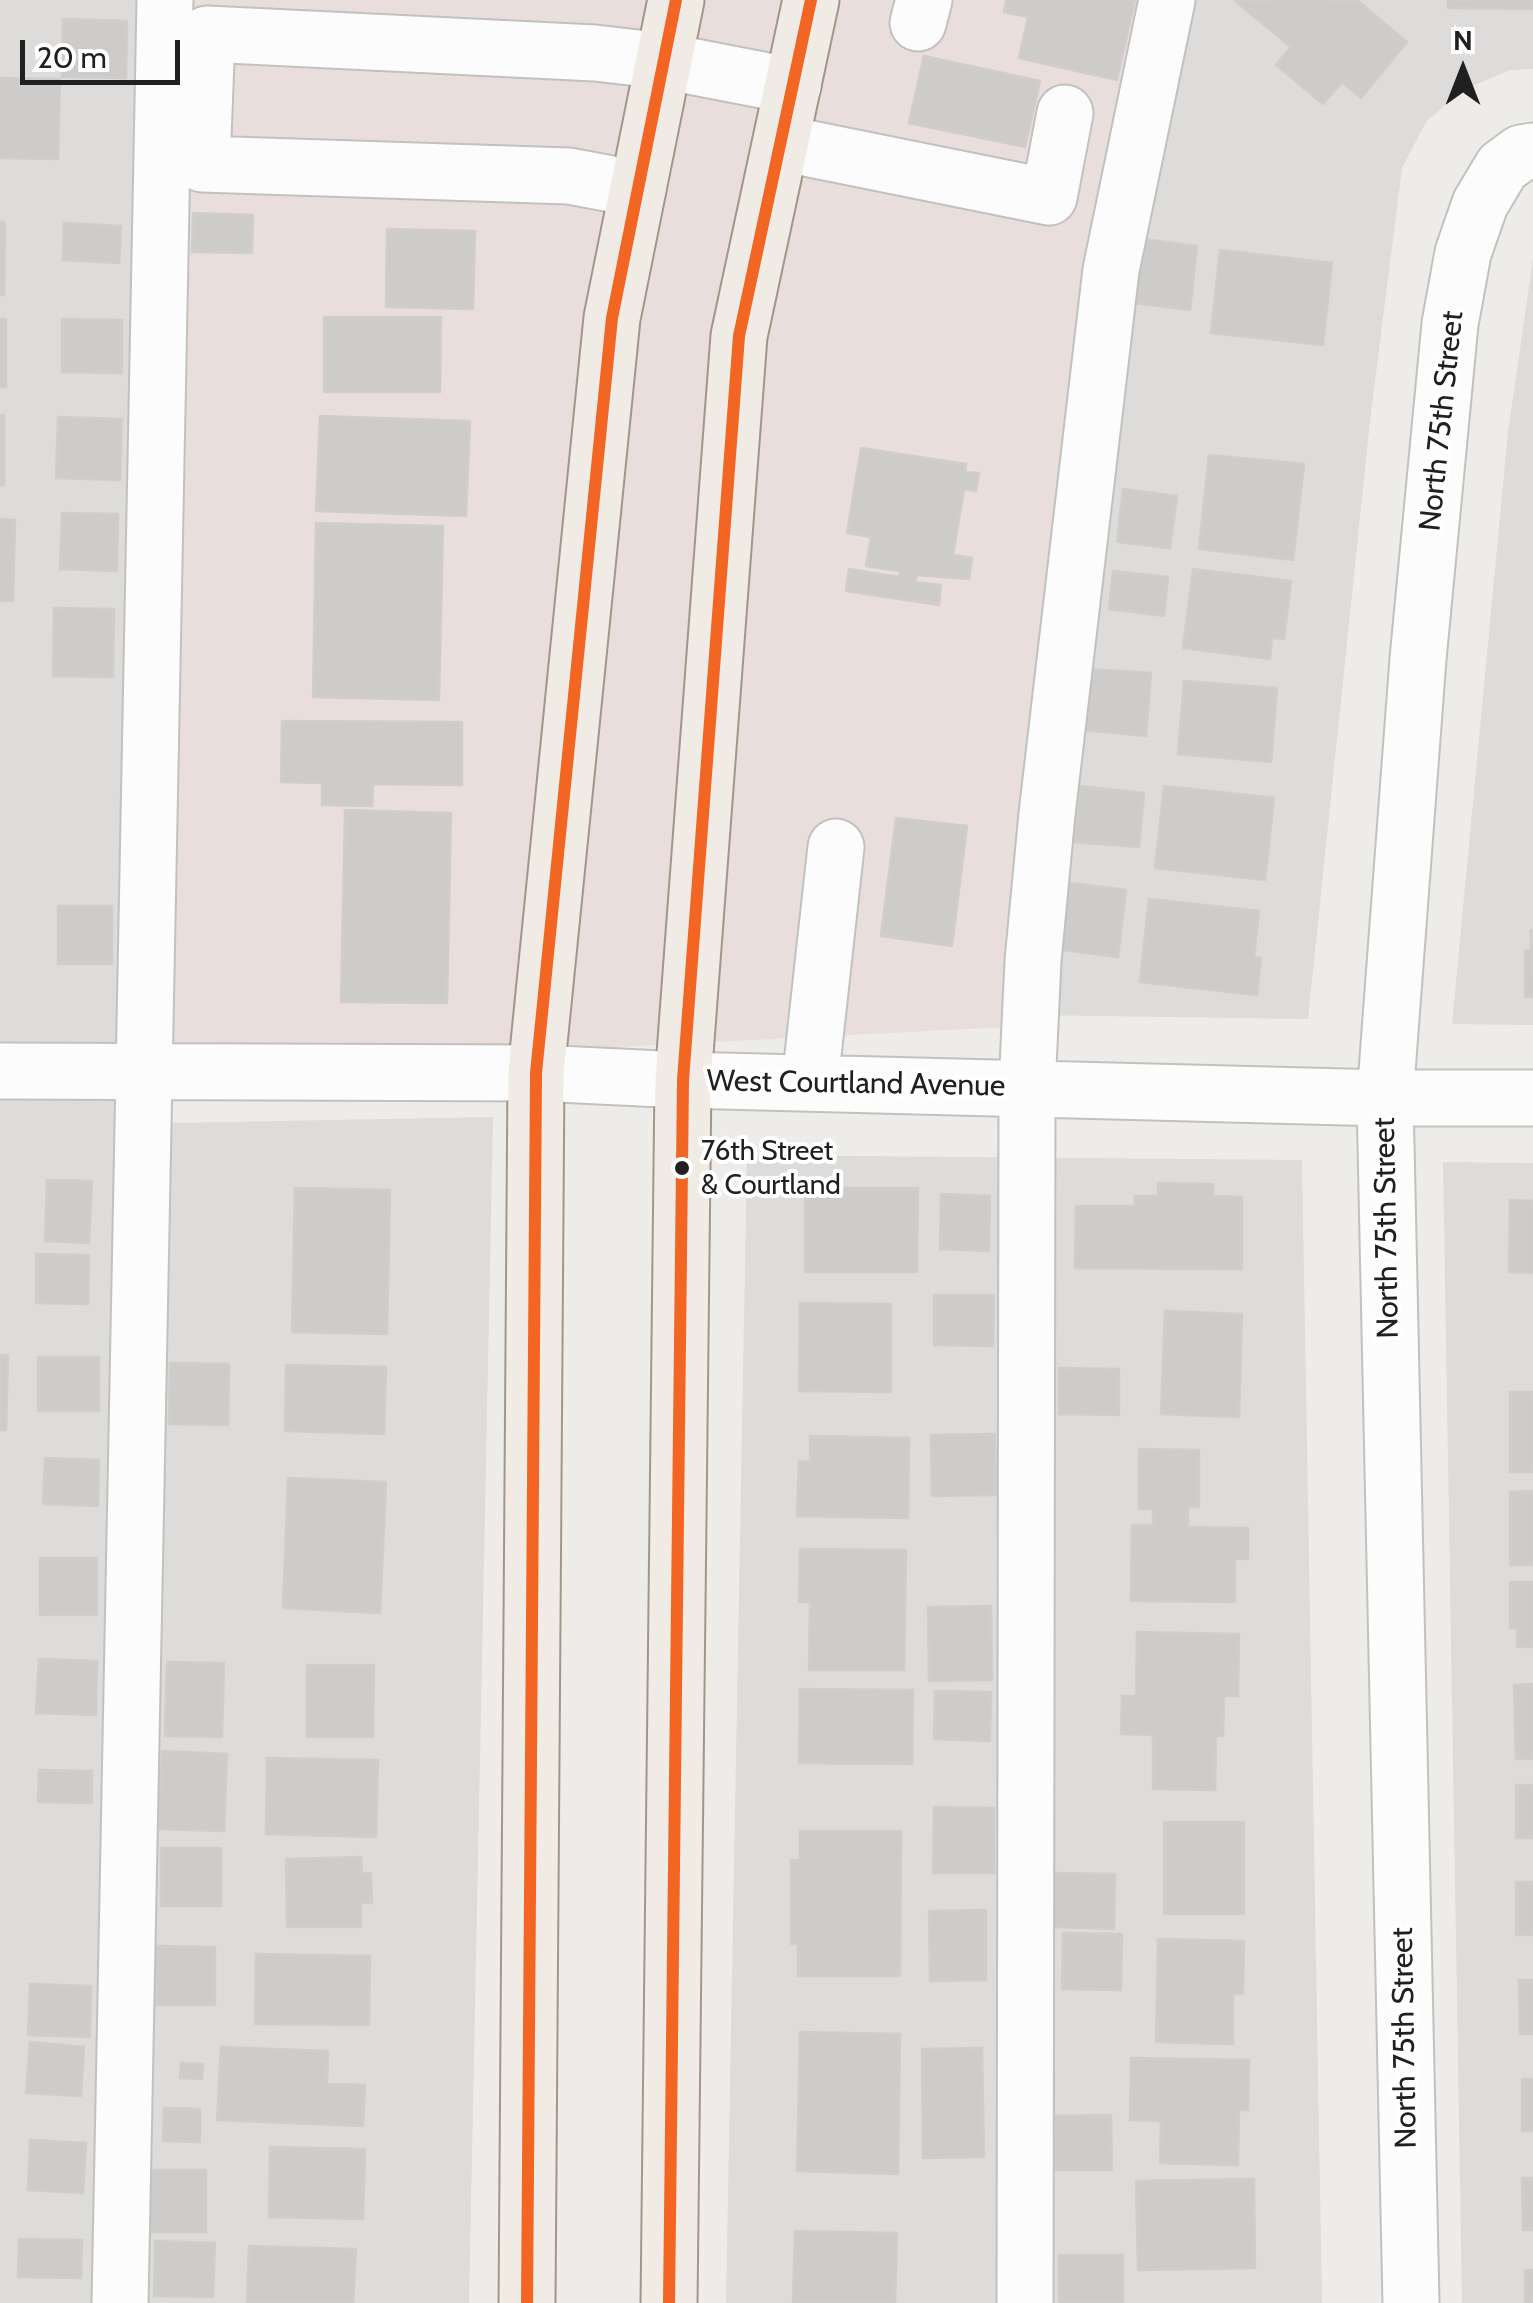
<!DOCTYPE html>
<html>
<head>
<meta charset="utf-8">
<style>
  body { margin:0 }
  #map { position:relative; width:1533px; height:2303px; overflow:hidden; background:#eeece9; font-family:Cabin,sans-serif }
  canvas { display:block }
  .north { position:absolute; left:1413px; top:20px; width:100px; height:100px; -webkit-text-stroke:8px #fff; paint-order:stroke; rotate:0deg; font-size:28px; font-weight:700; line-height:40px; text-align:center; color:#202020 }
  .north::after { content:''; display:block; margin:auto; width:35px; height:45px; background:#202020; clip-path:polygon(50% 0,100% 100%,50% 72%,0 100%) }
  .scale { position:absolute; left:20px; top:40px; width:160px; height:45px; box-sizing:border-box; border:5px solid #202020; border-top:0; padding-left:12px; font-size:30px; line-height:35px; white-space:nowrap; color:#202020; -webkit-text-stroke:8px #fff; paint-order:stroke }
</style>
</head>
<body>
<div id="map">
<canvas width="1533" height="2303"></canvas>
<div class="north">N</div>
<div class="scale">20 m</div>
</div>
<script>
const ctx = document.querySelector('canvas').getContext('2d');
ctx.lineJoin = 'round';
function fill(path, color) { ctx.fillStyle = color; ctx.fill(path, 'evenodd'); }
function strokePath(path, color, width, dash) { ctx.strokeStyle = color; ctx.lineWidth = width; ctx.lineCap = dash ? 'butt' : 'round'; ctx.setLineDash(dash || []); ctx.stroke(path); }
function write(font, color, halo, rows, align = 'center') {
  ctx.font = font + ' Cabin,sans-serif'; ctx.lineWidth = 8; ctx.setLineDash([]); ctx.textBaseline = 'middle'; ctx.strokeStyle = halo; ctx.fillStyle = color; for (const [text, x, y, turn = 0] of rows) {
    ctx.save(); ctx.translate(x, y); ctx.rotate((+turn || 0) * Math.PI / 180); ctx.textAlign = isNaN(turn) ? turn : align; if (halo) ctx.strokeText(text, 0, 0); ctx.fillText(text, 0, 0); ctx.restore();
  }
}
fill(new Path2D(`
  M 0,0 L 190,0 L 169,1123 L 493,1117 L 469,2303 L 0,2303 Z
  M 1173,0 L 1533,0 L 1533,69 L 1510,70 L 1461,91 L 1426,122 L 1402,168 L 1370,421 L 1308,1019 L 1029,1015 Z
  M 1533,259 L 1533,1025 L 1452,1024 L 1508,432 Z
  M 747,1155 L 1302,1160 L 1322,2303 L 726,2303 Z
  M 1443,1162 L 1533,1163 L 1533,2303 L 1462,2303 Z`), '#dddcda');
fill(new Path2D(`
  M 165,0 L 1173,0 L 1029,1026 L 144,1071 Z`), '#eadedd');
const building = new Path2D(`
  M 1006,0 L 1135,0 L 1117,80 L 1019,58 L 1028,17 L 1004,12 Z
  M 1357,0 L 1407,42 L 1361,98 L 1342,82 L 1323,104 L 1276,65 L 1291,47 L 1235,1 Z
  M 1448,0 L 1533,0 L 1533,9 L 1448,8 Z
  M 63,19 L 127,21 L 126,78 L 62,77 Z
  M 924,56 L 1040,81 L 1025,147 L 909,123 Z
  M 0,78 L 60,79 L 58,159 L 0,158 Z
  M 193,213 L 253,215 L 252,253 L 192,252 Z
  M 0,222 L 5,223 L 4,295 L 0,295 Z
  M 64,223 L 121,226 L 119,263 L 63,260 Z
  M 387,229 L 475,231 L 473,309 L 386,307 Z
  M 1143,239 L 1197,246 L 1190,310 L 1134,303 Z
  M 1220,250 L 1332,263 L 1323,345 L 1211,333 Z
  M 324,317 L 441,317 L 440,392 L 324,392 Z
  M 0,319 L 6,319 L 6,387 L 0,387 Z
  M 62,319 L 122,320 L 122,373 L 62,372 Z
  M 0,415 L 4,415 L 4,485 L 0,485 Z
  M 320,416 L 470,421 L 466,516 L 316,511 Z
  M 58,417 L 122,419 L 120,480 L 56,478 Z
  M 861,448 L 966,464 L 965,472 L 979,473 L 976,491 L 964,489 L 953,555 L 972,558 L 969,579 L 917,575 L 915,582 L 941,585 L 939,605 L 846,591 L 849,569 L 899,577 L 900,571 L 866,566 L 871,537 L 847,533 Z
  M 1209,455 L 1304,464 L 1293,560 L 1199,549 Z
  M 1123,489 L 1177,496 L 1170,548 L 1117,542 Z
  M 62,513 L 118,514 L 117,571 L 60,569 Z
  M 0,519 L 15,520 L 13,601 L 0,601 Z
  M 316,523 L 443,526 L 439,700 L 313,697 Z
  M 1193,569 L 1291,581 L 1284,639 L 1272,638 L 1270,659 L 1183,648 Z
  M 1113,571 L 1168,577 L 1164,616 L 1109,609 Z
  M 54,608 L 114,609 L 113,677 L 53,676 Z
  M 1088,669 L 1151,673 L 1146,736 L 1083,730 Z
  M 1184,681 L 1277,688 L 1271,762 L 1178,754 Z
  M 282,721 L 462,722 L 462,785 L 373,784 L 372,806 L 322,805 L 322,783 L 281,782 Z
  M 1080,786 L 1144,793 L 1139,847 L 1075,842 Z
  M 1164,786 L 1274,798 L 1265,880 L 1155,868 Z
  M 345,810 L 451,813 L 447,1003 L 341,1002 Z
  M 896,818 L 967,826 L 952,946 L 881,936 Z
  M 1063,882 L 1126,890 L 1118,957 L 1055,949 Z
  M 1149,899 L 1259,911 L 1254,957 L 1261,958 L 1257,995 L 1140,982 Z
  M 58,906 L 112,906 L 112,964 L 58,964 Z
  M 1531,930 L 1533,997 L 1525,997 L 1525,951 L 1531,951 Z
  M 47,1180 L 92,1181 L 89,1243 L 45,1241 Z
  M 1158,1183 L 1213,1184 L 1213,1196 L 1242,1197 L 1242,1269 L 1075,1268 L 1076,1206 L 1135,1206 L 1135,1196 L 1158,1196 Z
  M 295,1188 L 390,1190 L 387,1334 L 292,1332 Z
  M 805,1188 L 918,1188 L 917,1272 L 805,1272 Z
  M 941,1194 L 990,1196 L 989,1251 L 940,1249 Z
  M 1510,1200 L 1533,1201 L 1533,1273 L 1509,1272 Z
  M 36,1254 L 89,1255 L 88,1304 L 36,1303 Z
  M 934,1295 L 994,1295 L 993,1346 L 934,1345 Z
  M 800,1303 L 891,1304 L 891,1392 L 799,1391 Z
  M 1165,1311 L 1242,1314 L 1239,1417 L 1161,1414 Z
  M 0,1355 L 8,1355 L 6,1430 L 0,1430 Z
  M 38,1357 L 99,1357 L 99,1411 L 38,1411 Z
  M 170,1363 L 229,1364 L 228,1425 L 169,1424 Z
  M 286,1365 L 386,1367 L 384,1434 L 285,1431 Z
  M 1059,1368 L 1119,1369 L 1119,1415 L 1059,1414 Z
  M 1510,1392 L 1533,1392 L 1533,1472 L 1510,1472 Z
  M 995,1434 L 996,1495 L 932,1496 L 931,1435 Z
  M 810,1436 L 909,1438 L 908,1518 L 797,1516 L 799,1461 L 810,1462 Z
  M 1139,1449 L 1199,1450 L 1199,1507 L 1188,1507 L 1188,1527 L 1248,1528 L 1248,1559 L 1235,1559 L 1235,1602 L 1131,1601 L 1132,1525 L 1153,1525 L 1153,1509 L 1139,1509 Z
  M 45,1458 L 99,1460 L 98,1506 L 43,1504 Z
  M 288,1478 L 386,1482 L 380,1613 L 283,1608 Z
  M 1533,1491 L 1533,1565 L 1510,1565 L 1510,1492 Z
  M 800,1549 L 906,1550 L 904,1670 L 809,1670 L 810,1602 L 799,1602 Z
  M 40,1558 L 97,1558 L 97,1615 L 40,1615 Z
  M 1510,1582 L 1533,1582 L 1533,1647 L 1517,1647 L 1517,1628 L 1510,1628 Z
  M 991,1606 L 992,1680 L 929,1681 L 928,1607 Z
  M 1137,1632 L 1239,1634 L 1238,1696 L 1224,1696 L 1223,1736 L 1216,1736 L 1215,1790 L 1153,1789 L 1153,1735 L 1121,1734 L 1122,1696 L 1136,1696 Z
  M 39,1659 L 97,1661 L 96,1715 L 36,1713 Z
  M 167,1662 L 224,1663 L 222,1737 L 165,1736 Z
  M 307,1665 L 374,1665 L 373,1737 L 307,1737 Z
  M 1533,1684 L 1533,1759 L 1516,1759 L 1514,1685 Z
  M 800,1689 L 913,1690 L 912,1764 L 799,1763 Z
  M 935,1691 L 991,1692 L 990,1741 L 934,1739 Z
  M 162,1751 L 227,1754 L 224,1831 L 159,1829 Z
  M 267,1758 L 378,1760 L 376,1837 L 266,1834 Z
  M 39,1770 L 92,1771 L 92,1803 L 38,1802 Z
  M 1516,1785 L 1533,1785 L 1533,1838 L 1516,1838 Z
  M 934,1807 L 994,1808 L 994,1873 L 933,1873 Z
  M 1164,1822 L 1244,1822 L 1244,1914 L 1164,1914 Z
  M 800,1831 L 901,1831 L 900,1976 L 798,1976 L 798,1944 L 791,1944 L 791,1860 L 800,1860 Z
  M 161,1848 L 221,1848 L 221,1906 L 161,1906 Z
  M 361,1857 L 362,1873 L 371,1873 L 372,1903 L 361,1903 L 361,1927 L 287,1927 L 286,1859 Z
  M 1056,1873 L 1115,1874 L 1114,1929 L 1054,1927 Z
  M 1516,1882 L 1533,1882 L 1533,1935 L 1516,1935 Z
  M 986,1910 L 986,1980 L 930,1981 L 929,1911 Z
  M 1063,1933 L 1122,1934 L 1121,1990 L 1062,1989 Z
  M 1158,1939 L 1244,1941 L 1243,1994 L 1233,1994 L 1233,2044 L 1156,2042 Z
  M 157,1946 L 215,1947 L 215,2005 L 156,2005 Z
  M 256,1954 L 370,1956 L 369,2025 L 255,2024 Z
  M 1519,1980 L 1533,1980 L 1533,2034 L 1520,2034 Z
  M 30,1984 L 91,1986 L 90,2037 L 28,2035 Z
  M 800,2032 L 900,2034 L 898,2174 L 797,2171 Z
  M 30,2042 L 84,2047 L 81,2096 L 26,2093 Z
  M 221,2047 L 328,2051 L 327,2084 L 365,2085 L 363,2126 L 217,2120 Z
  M 982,2048 L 984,2157 L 923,2158 L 922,2049 Z
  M 1131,2058 L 1249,2060 L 1248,2110 L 1239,2110 L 1238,2165 L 1160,2163 L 1161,2121 L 1130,2120 Z
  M 181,2063 L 203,2064 L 202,2079 L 180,2078 Z
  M 1522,2079 L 1533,2079 L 1533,2131 L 1522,2131 Z
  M 164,2108 L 200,2109 L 200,2142 L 163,2141 Z
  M 1111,2115 L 1112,2170 L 1055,2170 L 1055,2116 Z
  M 30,2140 L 86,2143 L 83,2193 L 28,2190 Z
  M 270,2147 L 365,2149 L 363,2219 L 269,2217 Z
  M 150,2170 L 206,2170 L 206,2232 L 150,2232 Z
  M 1522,2178 L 1533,2178 L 1533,2230 L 1523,2230 Z
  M 1254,2179 L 1255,2268 L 1138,2270 L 1136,2181 Z
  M 795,2231 L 897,2233 L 895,2303 L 793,2303 Z
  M 19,2239 L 82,2240 L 81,2278 L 18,2277 Z
  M 155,2241 L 215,2243 L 213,2297 L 154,2296 Z
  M 249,2246 L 356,2249 L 353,2303 L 247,2303 Z
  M 1059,2255 L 1123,2255 L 1123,2303 L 1059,2303 Z
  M 1525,2270 L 1533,2270 L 1533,2303 L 1525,2303 Z`);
fill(building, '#ceccca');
strokePath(building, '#d1cdcb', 2.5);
const minor = new Path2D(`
  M 918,23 L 924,0
  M 781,143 L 1049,197 L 1065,113
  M 638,189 L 569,176 L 202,164 L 207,34 L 595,53 L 664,61 L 793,86
  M 0,1071 L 536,1073 L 683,1080 L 1385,1098 L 1533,1098
  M 810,1082 L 836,847
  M 120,2303 L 165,0
  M 1025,2303 L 1027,1088 L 1033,961 L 1047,814 L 1111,270 L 1167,0
  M 1411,2303 L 1385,1098 L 1418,659 L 1450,324 L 1463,253 L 1480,204 L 1502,167 L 1521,153 L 1533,151`);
const major = new Path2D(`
  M 527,2303 L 536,1073 L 612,318 L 676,0
  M 669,2303 L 683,1080 L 739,336 L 811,0`);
strokePath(minor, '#c1c1bf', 59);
strokePath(major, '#a29688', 59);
strokePath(minor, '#fcfcfc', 55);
strokePath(major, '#f1ebe6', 55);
strokePath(new Path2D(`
  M 527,2303 L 536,1073 L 612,318 L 676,0
  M 669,2303 L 683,1080 L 739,336 L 811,0`), '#f26522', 12);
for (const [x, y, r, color] of [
  [682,1168,9,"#202020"]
]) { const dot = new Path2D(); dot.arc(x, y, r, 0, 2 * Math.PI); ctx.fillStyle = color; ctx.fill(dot); strokePath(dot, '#fff', 4); }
write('28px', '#202020', '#fff', [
  ["76th Street",701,1152],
  ["& Courtland",701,1186]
], 'left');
write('30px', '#202020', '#fff', [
  ["North 75th Street",1442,421,-84],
  ["West Courtland Avenue",856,1084,1],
  ["North 75th Street",1387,1228,-91],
  ["North 75th Street",1405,2038,-91]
]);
</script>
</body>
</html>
